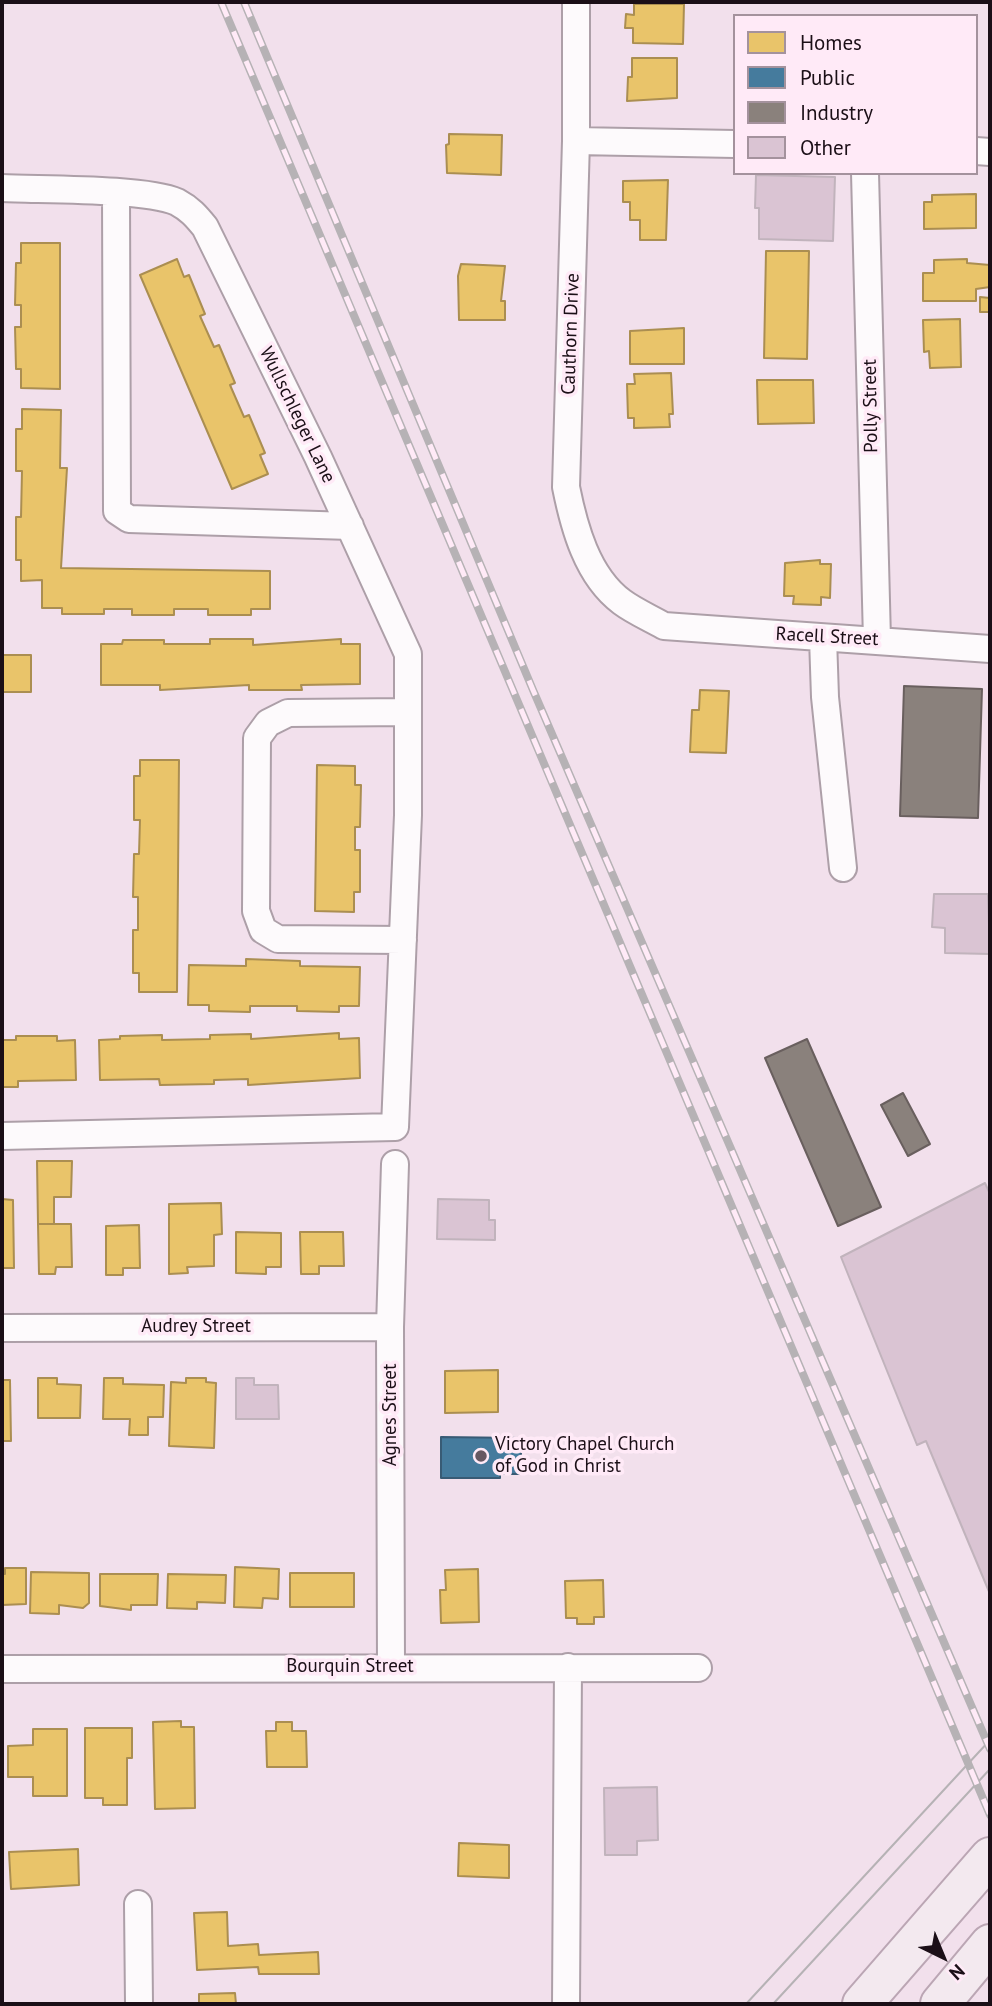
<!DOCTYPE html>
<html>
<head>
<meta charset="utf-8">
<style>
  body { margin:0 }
  #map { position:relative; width:992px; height:2006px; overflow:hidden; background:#f2e0ec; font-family:"PT Sans",sans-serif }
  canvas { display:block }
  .frame { position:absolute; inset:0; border:4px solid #1b0f17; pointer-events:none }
  .legend { position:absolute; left:733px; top:14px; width:245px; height:161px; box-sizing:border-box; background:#ffeaf7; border:2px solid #a4929d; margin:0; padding:9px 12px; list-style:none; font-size:21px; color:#1b0f17 }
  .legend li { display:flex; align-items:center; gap:14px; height:35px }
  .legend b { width:35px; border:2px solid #a4929d }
  .north { position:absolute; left:908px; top:1922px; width:70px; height:70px; -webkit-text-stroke:5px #ffeaf7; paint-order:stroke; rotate:137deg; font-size:19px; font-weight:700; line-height:28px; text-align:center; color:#1b0f17 }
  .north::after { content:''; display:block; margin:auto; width:24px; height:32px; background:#1b0f17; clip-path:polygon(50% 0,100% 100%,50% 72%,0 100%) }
</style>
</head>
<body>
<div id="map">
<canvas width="992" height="2006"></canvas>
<div class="frame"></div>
<ul class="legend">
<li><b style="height:19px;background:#e9c46a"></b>Homes</li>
<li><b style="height:19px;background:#457b9d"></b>Public</li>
<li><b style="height:19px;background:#8a817c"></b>Industry</li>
<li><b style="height:19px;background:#dac4d3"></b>Other</li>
</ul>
<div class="north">N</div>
</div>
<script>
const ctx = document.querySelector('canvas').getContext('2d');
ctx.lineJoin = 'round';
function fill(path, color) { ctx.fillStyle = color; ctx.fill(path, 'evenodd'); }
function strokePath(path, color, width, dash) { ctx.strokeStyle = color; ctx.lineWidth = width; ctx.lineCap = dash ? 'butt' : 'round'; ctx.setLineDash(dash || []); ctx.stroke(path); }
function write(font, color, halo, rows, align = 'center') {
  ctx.font = font + ' "PT Sans",sans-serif'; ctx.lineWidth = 7; ctx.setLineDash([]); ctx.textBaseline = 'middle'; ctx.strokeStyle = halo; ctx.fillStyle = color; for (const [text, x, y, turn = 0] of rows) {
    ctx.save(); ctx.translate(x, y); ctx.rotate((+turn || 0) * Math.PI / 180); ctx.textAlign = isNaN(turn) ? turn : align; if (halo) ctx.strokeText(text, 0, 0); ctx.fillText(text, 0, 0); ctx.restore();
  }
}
const homes = new Path2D(`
  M 634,4 L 684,4 L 683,44 L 633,43 L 633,28 L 625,28 L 626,14 L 634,15 Z
  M 632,58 L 677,58 L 677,98 L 627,101 L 628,77 L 632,77 Z
  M 449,134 L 502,135 L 501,175 L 447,173 L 446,145 L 449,144 Z
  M 668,180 L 666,240 L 640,240 L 640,220 L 630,220 L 630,202 L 623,202 L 623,181 Z
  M 976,194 L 976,228 L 924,229 L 924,202 L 932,202 L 932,195 Z
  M 21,243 L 60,243 L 60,389 L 21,388 L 21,369 L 16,369 L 15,327 L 21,327 L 21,305 L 15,305 L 16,263 L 21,263 Z
  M 766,251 L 809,251 L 807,359 L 764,358 Z
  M 177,259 L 184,277 L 189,275 L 205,314 L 200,316 L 214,347 L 219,345 L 235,383 L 230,385 L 244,417 L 249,415 L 265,453 L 260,455 L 268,474 L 232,489 L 140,275 Z
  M 967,259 L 967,263 L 990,265 L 990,287 L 976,289 L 976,301 L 923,301 L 923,273 L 934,273 L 934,260 Z
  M 461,264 L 505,266 L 501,301 L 505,301 L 505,320 L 459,320 L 458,276 Z
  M 980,297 L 990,298 L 990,312 L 980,312 Z
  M 960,319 L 961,367 L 930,368 L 929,351 L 924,352 L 923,320 Z
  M 684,328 L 684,364 L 630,364 L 630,331 Z
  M 671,373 L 673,414 L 669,414 L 670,427 L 634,428 L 634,418 L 628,418 L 627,384 L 635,384 L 634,374 Z
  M 757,380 L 813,380 L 814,423 L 758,424 Z
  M 22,409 L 61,410 L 60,468 L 67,468 L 61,568 L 270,571 L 270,609 L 251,609 L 251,615 L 208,615 L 208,609 L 174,609 L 174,615 L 132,615 L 132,609 L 104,609 L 104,614 L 62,614 L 62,608 L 42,608 L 42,580 L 21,581 L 21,560 L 16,560 L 16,517 L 21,517 L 22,471 L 16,471 L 16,429 L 22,429 Z
  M 820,560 L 820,564 L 831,564 L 830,598 L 821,597 L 821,605 L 793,604 L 794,596 L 784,596 L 785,563 Z
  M 210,639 L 253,639 L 253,645 L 341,639 L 341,644 L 360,644 L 360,684 L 301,685 L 302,690 L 249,690 L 249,685 L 160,690 L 160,685 L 101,685 L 101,644 L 122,644 L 123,640 L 164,640 L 164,644 L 210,644 Z
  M 2,655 L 31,655 L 31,692 L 2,692 Z
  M 700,690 L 729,691 L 726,753 L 690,752 L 692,710 L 699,710 Z
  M 140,760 L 179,760 L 177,992 L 139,992 L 139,973 L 133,973 L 133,930 L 138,930 L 138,897 L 133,897 L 134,854 L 139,854 L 140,820 L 134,820 L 134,776 L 140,776 Z
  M 317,765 L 355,766 L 355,785 L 361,785 L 360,827 L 355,827 L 355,850 L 360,850 L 360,892 L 354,892 L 354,912 L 315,911 Z
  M 246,959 L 300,961 L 300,966 L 360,967 L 359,1006 L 339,1006 L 339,1012 L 297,1011 L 297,1006 L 250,1006 L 250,1012 L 209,1011 L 209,1005 L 188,1005 L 189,965 L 246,966 Z
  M 339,1033 L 339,1039 L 359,1038 L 360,1078 L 248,1085 L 248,1079 L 214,1080 L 214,1084 L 160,1085 L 159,1079 L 100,1080 L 99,1040 L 120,1039 L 120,1036 L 162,1035 L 162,1040 L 210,1039 L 210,1035 L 251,1034 L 251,1039 Z
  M 16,1036 L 57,1036 L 57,1041 L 75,1040 L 76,1080 L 18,1081 L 18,1087 L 2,1087 L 2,1040 L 16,1040 Z
  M 37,1161 L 72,1161 L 71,1197 L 54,1197 L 54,1224 L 38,1224 Z
  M 2,1199 L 13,1200 L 14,1268 L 2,1268 Z
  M 221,1203 L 222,1234 L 214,1235 L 214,1266 L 187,1267 L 188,1273 L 169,1274 L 169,1204 Z
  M 38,1224 L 71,1224 L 72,1267 L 56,1267 L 55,1274 L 39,1274 Z
  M 139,1225 L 140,1268 L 123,1268 L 123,1275 L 106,1275 L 106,1226 Z
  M 236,1232 L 281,1233 L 281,1267 L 266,1267 L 266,1274 L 236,1273 Z
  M 300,1232 L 343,1232 L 344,1266 L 319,1266 L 319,1274 L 301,1274 Z
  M 498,1370 L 498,1412 L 445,1413 L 445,1371 Z
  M 38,1378 L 57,1378 L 57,1384 L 81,1385 L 80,1418 L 38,1418 Z
  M 104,1378 L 123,1378 L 123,1384 L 164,1385 L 163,1417 L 148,1417 L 148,1435 L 129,1435 L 130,1419 L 103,1419 Z
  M 186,1378 L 206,1378 L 206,1382 L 216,1383 L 214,1448 L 169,1446 L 171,1382 L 186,1383 Z
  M 2,1380 L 10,1380 L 11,1441 L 2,1441 Z
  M 235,1567 L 279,1569 L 278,1599 L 263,1598 L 262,1608 L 234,1607 Z
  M 5,1568 L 26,1568 L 26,1604 L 2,1605 L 2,1574 L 5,1574 Z
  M 478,1569 L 479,1622 L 441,1623 L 440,1590 L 446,1590 L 445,1570 Z
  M 31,1572 L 89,1573 L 89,1603 L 83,1608 L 59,1605 L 59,1614 L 30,1613 Z
  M 290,1573 L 354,1573 L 354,1607 L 290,1607 Z
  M 100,1574 L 158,1574 L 157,1605 L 131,1605 L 131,1610 L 100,1606 Z
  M 168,1574 L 226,1575 L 225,1603 L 197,1602 L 197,1609 L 167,1608 Z
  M 603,1580 L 604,1617 L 594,1617 L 594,1624 L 577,1624 L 577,1618 L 566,1618 L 565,1581 Z
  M 181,1721 L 181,1727 L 194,1727 L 195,1808 L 155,1809 L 153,1722 Z
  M 276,1722 L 292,1722 L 292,1731 L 306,1731 L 307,1767 L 267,1767 L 266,1731 L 276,1731 Z
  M 85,1728 L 132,1728 L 132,1758 L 127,1758 L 127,1805 L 103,1805 L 103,1798 L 85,1798 Z
  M 33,1729 L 67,1729 L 67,1796 L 33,1796 L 33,1777 L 8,1777 L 8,1746 L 33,1745 Z
  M 459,1843 L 509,1845 L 509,1878 L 458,1876 Z
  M 78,1849 L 79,1885 L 11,1889 L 9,1852 Z
  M 227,1912 L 228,1946 L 258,1944 L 259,1955 L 318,1952 L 319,1974 L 259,1974 L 258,1967 L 197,1970 L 194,1913 Z
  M 235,1993 L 236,2004 L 199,2004 L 199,1994 Z`);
fill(homes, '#e9c46a');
strokePath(homes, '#ab8e51', 2);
const public = new Path2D(`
  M 441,1437 L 521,1438 L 521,1474 L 500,1474 L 500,1478 L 441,1478 Z`);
fill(public, '#457b9d');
strokePath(public, '#385b75', 2);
const industry = new Path2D(`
  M 904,686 L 982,689 L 978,818 L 900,816 Z
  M 807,1039 L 881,1207 L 838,1226 L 765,1058 Z
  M 903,1093 L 930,1144 L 908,1156 L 881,1105 Z`);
fill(industry, '#8a817c');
strokePath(industry, '#695f5e', 2);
const building = new Path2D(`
  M 756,175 L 835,177 L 833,241 L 759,239 L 759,208 L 755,208 Z
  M 934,894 L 988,894 L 990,954 L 945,953 L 945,928 L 932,927 Z
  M 985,1183 L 990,1194 L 990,1594 L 926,1441 L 917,1445 L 841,1257 Z
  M 438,1199 L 489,1200 L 489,1220 L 495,1220 L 495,1240 L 437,1239 Z
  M 236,1378 L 254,1378 L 254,1385 L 278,1385 L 279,1419 L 236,1419 Z
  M 657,1787 L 658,1840 L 637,1841 L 637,1855 L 605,1855 L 604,1788 Z`);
fill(building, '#dac4d3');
strokePath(building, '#c1b3bc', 2);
const minor = new Path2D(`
  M 576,2 L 576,141 L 566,487 C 574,527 587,576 622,602 C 634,611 650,618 664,626 L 990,649
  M 576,141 L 735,144
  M 976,151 L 990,152
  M 865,173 L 877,640
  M 2,188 C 42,190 144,188 177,202 C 190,209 196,216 205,227 L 318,457 L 408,654 L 408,815 L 395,1127 L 2,1136
  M 116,194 L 117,511 L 129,519 L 350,526
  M 823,638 L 825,697 L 843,868
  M 403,940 L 278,939 L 263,930 L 256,911 L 257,738 L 268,723 L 288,713 L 408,712
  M 2,1328 L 390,1327
  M 391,1667 L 390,1327 L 395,1164
  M 2,1669 L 698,1668
  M 138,1904 L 139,2004
  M 566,2004 L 568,1667`);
const primary = new Path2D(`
  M 862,2004 L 990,1857
  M 940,2004 L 990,1944`);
strokePath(minor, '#ad9fa8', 30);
strokePath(primary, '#bba6b4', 42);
strokePath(minor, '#fdfafc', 26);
strokePath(primary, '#f3e9ef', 38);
strokePath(new Path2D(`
  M 746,2004 L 990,1740
  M 773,2004 L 990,1769`), '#b6b2b5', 2);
const rail = new Path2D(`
  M 221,2 L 990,1815
  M 244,2 L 533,690 L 990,1749`);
strokePath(rail, '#b6b2b5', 8);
strokePath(rail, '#ffeaf7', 5, [16]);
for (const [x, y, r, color] of [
  [481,1456,7,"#665862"]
]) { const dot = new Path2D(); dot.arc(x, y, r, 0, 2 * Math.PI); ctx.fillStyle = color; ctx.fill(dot); strokePath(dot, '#ffeaf7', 2.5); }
write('19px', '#1b0f17', '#ffeaf7', [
  ["Cauthorn Drive",571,334,-88],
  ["Polly Street",871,406,-91],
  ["Wullschleger Lane",297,415,64],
  ["Racell Street",827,637,3],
  ["Audrey Street",196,1327],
  ["Agnes Street",391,1415,-90],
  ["Bourquin Street",350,1667]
]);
write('19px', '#1b0f17', '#ffeaf7', [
  ["Victory Chapel Church",495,1445],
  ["of God in Christ",495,1467]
], 'left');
</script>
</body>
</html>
